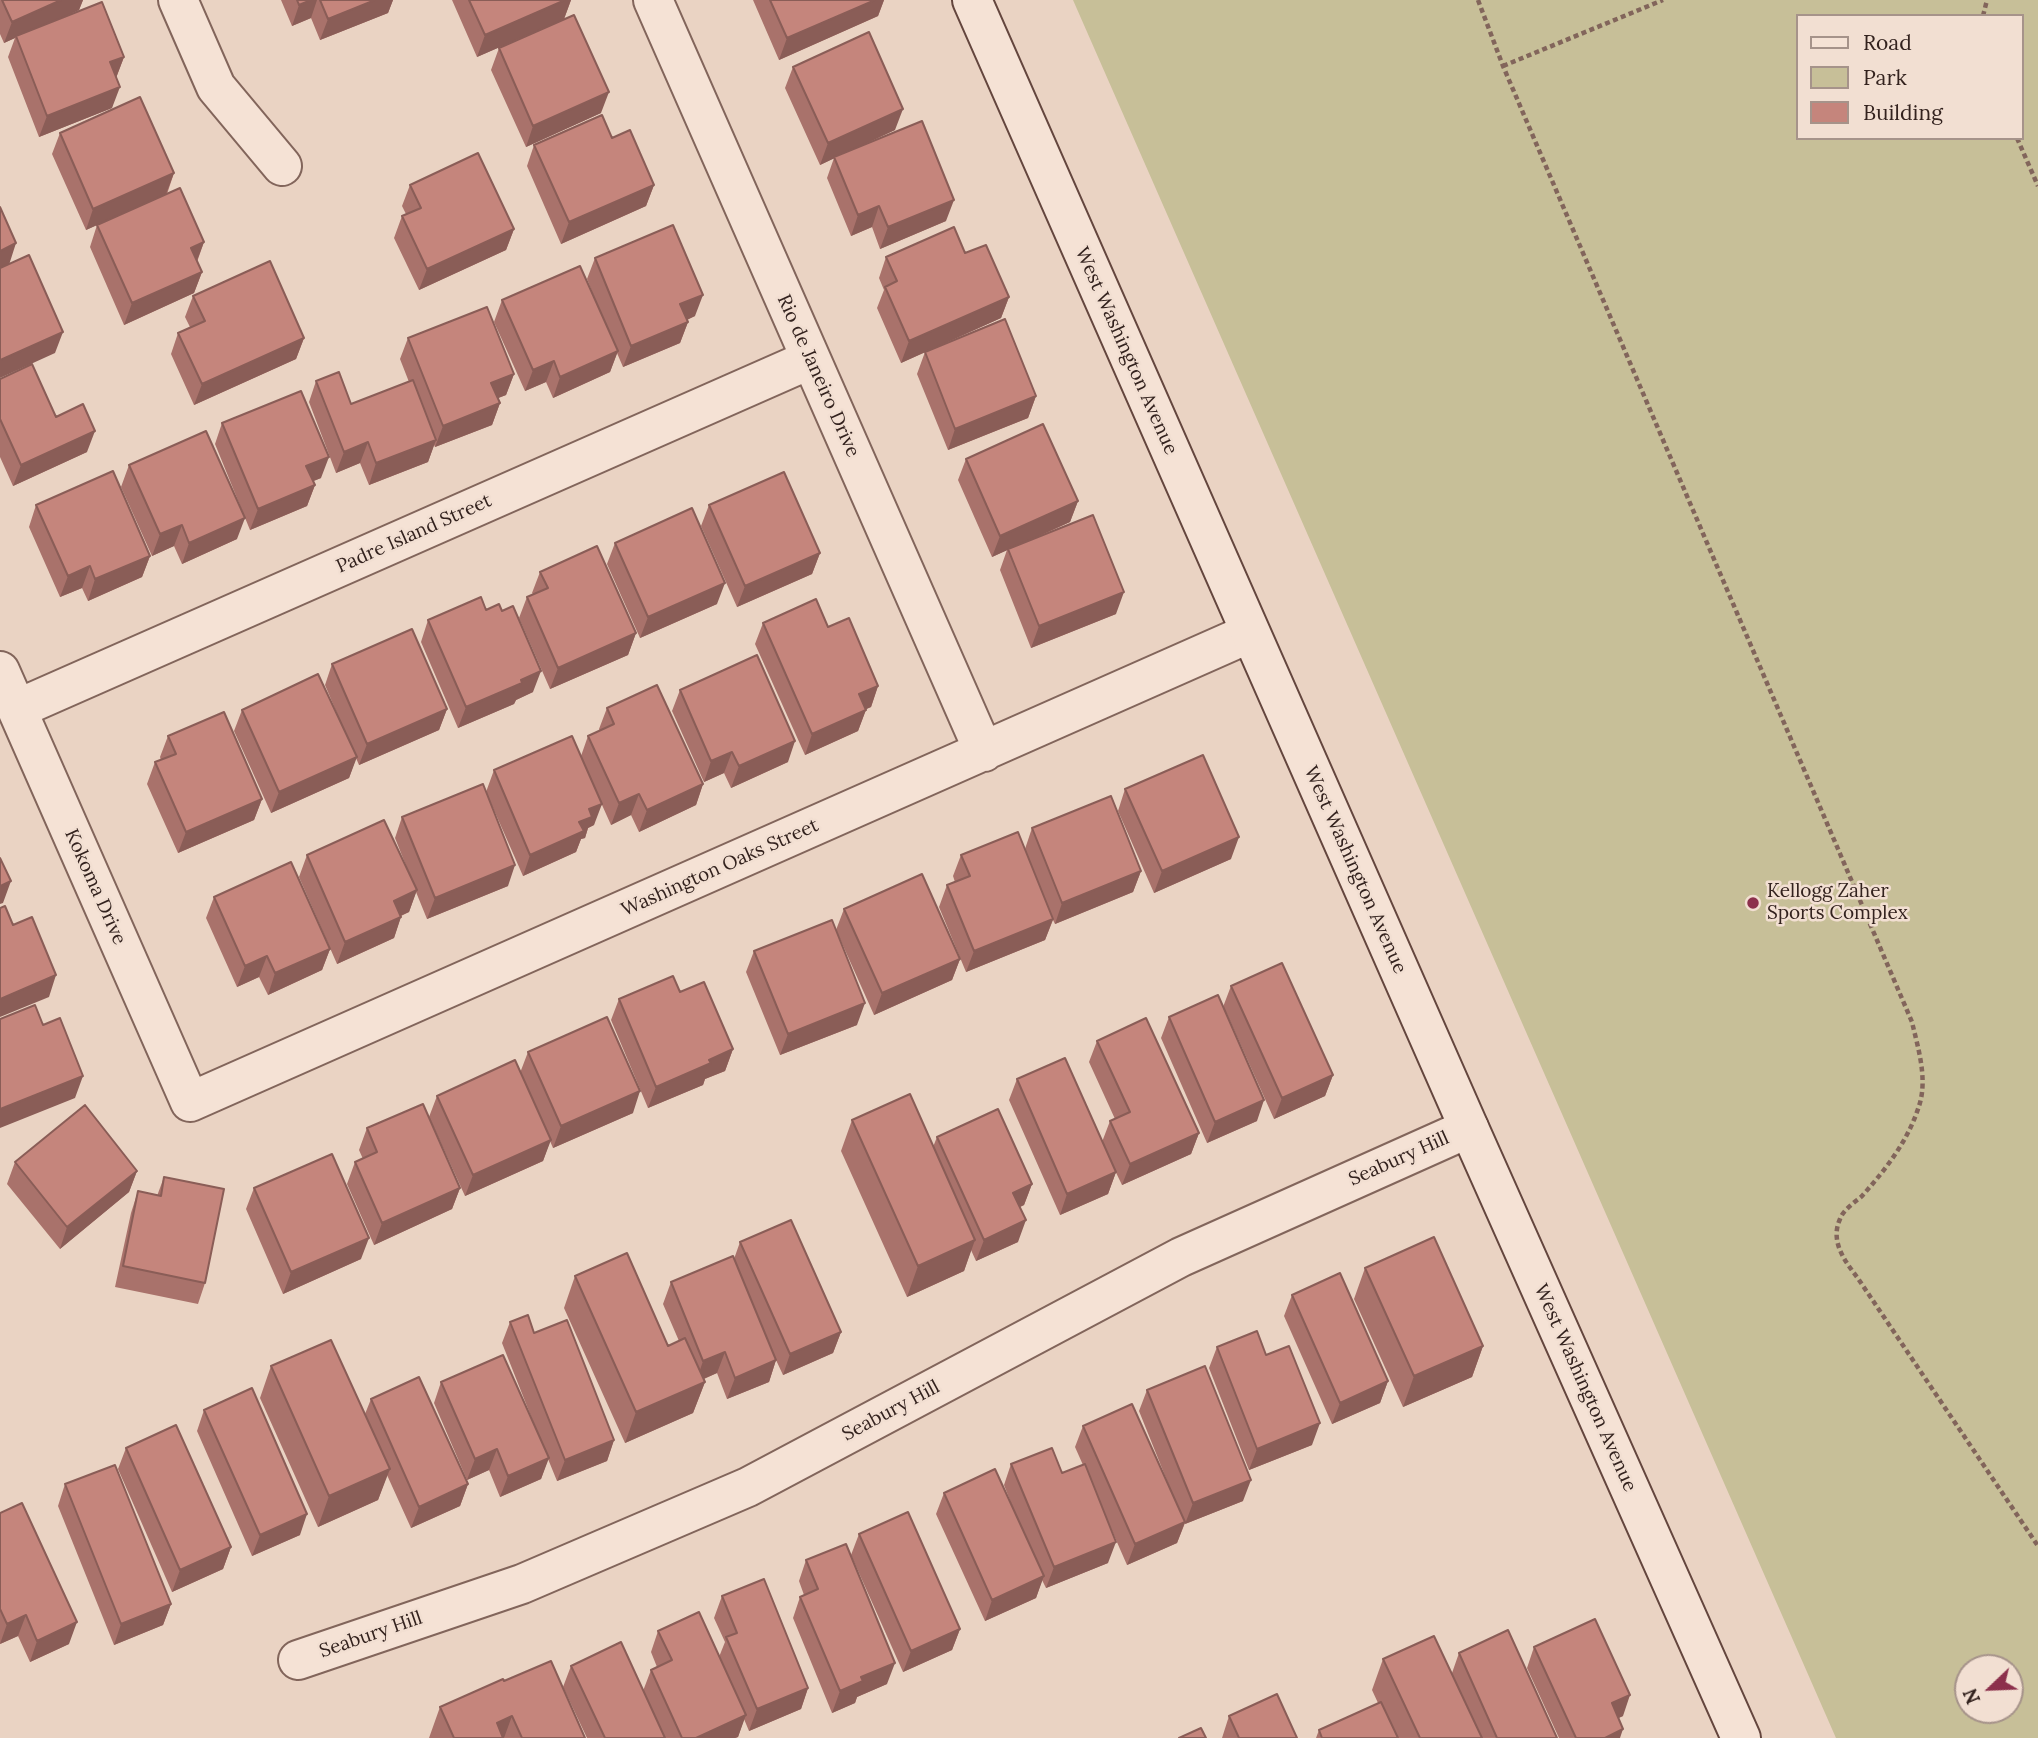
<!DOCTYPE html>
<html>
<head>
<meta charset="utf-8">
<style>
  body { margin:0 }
  #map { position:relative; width:2038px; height:1738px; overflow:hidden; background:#ead3c3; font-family:Lora,serif }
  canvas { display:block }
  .legend { position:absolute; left:1796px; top:14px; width:228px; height:126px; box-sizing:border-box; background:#f2dfd2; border:2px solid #a6938a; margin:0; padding:9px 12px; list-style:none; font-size:21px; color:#33221e }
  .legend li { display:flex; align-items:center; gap:14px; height:35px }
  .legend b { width:35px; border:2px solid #a6938a }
  .north { position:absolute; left:1954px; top:1654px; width:70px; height:70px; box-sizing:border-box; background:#f2dfd2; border:2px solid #a6938a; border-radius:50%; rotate:247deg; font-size:19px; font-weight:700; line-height:28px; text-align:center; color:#33221e }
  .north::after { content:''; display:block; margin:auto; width:24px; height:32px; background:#8c304c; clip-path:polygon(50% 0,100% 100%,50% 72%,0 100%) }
</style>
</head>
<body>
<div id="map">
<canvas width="2038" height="1738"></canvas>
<ul class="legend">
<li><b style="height:9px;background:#f5e2d5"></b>Road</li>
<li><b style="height:19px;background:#c7bf98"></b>Park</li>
<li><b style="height:19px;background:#c5857c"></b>Building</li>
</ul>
<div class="north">N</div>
</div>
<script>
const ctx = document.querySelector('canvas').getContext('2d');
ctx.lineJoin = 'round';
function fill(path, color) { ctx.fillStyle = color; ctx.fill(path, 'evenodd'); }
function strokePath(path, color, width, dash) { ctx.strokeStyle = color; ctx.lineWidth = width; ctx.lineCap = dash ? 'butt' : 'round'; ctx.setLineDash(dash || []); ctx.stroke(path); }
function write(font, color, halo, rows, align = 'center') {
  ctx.font = font + ' Lora,serif'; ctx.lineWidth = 5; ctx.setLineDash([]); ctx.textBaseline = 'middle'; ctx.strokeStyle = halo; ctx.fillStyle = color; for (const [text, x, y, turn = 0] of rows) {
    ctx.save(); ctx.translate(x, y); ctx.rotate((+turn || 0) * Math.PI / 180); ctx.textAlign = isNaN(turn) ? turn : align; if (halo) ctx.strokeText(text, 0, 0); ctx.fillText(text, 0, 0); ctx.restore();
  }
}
fill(new Path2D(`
  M 1073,0 L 2038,0 L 2038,1738 L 1836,1738 ZM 1798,16 L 2022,16 L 2022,138 L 1798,138 ZM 2010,1668 L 2010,1710 L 1968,1710 L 1968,1668 Z`), '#c7bf98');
const street = new Path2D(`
  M 178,0 L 216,87 L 282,166
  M 653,0 L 984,752
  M 0,671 L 190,1102 L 1250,633
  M 17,709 L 811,359
  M 298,1660 L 522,1584 L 748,1487 L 1181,1257 L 1469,1128`);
const secondary = new Path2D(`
  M 972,0 L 1469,1128 L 1741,1738`);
strokePath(street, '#82655b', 42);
strokePath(secondary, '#64463e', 42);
strokePath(new Path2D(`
  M 1478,0 L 1503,66 L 1912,1022 C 1918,1048 1928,1079 1919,1106 C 1908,1141 1886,1169 1862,1196 C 1855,1202 1843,1210 1840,1219 C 1830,1241 1844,1260 1857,1277 L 2038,1546
  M 1983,16 L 1987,0
  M 1503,66 L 1663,0
  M 2017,138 L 2038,186`), '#82655b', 4.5, [5, 3.5]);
strokePath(street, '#f5e2d5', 38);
strokePath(secondary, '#f5e2d5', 38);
fill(new Path2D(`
  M 0,0 L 83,0 L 79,10 L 55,21 L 124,57 L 116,78 L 112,108 L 39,137 L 8,57 L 15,38 L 4,43 L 0,34 Z
  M 281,0 L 393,0 L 388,13 L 320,40 L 311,18 L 292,26 Z
  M 452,0 L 571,0 L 564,19 L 477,57 Z
  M 753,0 L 884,0 L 878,16 L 779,60 Z
  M 499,48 L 601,113 L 526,147 L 491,70 Z
  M 793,67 L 895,130 L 858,147 L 946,221 L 880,249 L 872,227 L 851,236 L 827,178 L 834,158 L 820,165 L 785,88 Z
  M 60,133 L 174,173 L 167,194 L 204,242 L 197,262 L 202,272 L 194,293 L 124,325 L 90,247 L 97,225 L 126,212 L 86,230 L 52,154 Z
  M 612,138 L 654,185 L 646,206 L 561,244 L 527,166 L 534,145 Z
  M 410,185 L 514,229 L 506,250 L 419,290 L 394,238 L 402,216 L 406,214 L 402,206 Z
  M 965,253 L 1009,297 L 1001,318 L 901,363 L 877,308 L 884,290 L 879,278 L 886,257 Z
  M 595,258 L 695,316 L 687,320 L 688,322 L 680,343 L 623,367 L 617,353 L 610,372 L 553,398 L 546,382 L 525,391 L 494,322 L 502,300 L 603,319 L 587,279 Z
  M 193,296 L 304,338 L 296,359 L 194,405 L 171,354 L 178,333 L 190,327 L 185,317 Z
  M 408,338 L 514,374 L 506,395 L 498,398 L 500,403 L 492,425 L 435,447 L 434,445 L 428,462 L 369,485 L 360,463 L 336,473 L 309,402 L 316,381 L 351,404 L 409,382 L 400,359 Z
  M 925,352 L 1036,396 L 1028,418 L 948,450 L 917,374 Z
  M 0,379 L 56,417 L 87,452 L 13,486 L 0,457 Z
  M 222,423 L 321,478 L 313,481 L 315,485 L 307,506 L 250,530 L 215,444 Z
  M 966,459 L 1078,501 L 1070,522 L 1031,540 L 1116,614 L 1031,648 L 1000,570 L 1007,550 L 992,557 L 958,480 Z
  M 129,465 L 237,539 L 182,564 L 174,546 L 152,556 L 121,487 Z
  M 36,505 L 150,556 L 142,577 L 88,601 L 82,588 L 60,597 L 29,527 Z
  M 709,505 L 820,553 L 812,574 L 737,607 L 701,526 Z
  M 615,543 L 717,604 L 640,638 L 607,564 Z
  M 540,572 L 636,633 L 628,655 L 550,689 L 519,618 L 527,597 L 533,594 L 532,593 Z
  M 486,610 L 533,692 L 516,700 L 514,704 L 458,728 L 421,642 L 428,620 Z
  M 763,623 L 878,686 L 871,707 L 866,709 L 858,731 L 805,755 L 755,644 Z
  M 332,664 L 447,709 L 439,730 L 359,765 L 356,758 L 349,778 L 271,813 L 234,731 L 242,710 L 344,730 L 325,685 Z
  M 680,690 L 788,762 L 731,788 L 724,773 L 704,782 L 672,711 Z
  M 607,708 L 703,784 L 696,805 L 639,832 L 631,815 L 611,825 L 598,796 L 594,825 L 588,828 L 585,838 L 581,839 L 576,852 L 523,876 L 486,792 L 494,770 L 581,756 L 588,736 L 600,731 L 599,729 Z
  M 168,736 L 262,799 L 254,820 L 178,853 L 147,784 L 155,762 L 161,760 L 160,757 Z
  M 1125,789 L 1231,859 L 1154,893 L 1118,811 Z
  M 402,817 L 508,886 L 427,919 L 416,892 L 409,912 L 401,916 L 394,938 L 337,964 L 299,877 L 307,855 L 409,873 L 395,838 Z
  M 1032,828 L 1141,871 L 1133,892 L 1055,924 L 1053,920 L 1045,940 L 966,972 L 939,907 L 947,885 L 955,882 L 953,876 L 961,855 L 1025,849 Z
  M 214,897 L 330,949 L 322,970 L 268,995 L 259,977 L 237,987 L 206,918 Z
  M 844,909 L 960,959 L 952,980 L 874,1015 L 836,930 Z
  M 754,951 L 857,1025 L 780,1055 L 746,972 Z
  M 1231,986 L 1333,1075 L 1325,1096 L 1274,1119 L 1226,1012 L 1257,1121 L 1207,1143 L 1161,1038 L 1169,1017 L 1223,1007 Z
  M 680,992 L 733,1049 L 725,1071 L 705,1079 L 703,1085 L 648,1108 L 611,1020 L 619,999 Z
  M 1097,1041 L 1199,1133 L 1191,1154 L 1122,1185 L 1107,1154 L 1116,1172 L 1108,1194 L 1060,1215 L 1009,1100 L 1017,1079 L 1102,1142 L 1110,1121 L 1115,1119 L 1089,1062 Z
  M 528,1052 L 633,1113 L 553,1148 L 550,1141 L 543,1161 L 465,1196 L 429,1117 L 437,1096 L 520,1073 Z
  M 852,1120 L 933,1147 L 937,1137 L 1032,1184 L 1024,1205 L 1020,1207 L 1018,1242 L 976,1261 L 971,1250 L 964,1271 L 907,1297 L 841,1151 Z
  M 367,1128 L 460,1188 L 452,1209 L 374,1245 L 347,1184 L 355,1162 L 363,1159 L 359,1150 Z
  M 15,1162 L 137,1171 L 129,1192 L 60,1249 L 7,1184 Z
  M 164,1177 L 205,1283 L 198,1304 L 115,1287 L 131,1213 L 138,1191 L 157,1196 Z
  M 254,1188 L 361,1259 L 283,1294 L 246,1209 Z
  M 740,1242 L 841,1332 L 833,1353 L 783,1375 L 776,1360 L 769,1382 L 727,1399 L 717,1373 L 704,1379 L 705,1382 L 693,1413 L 625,1443 L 564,1308 L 575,1276 L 668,1346 L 679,1341 L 663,1304 L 671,1282 L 734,1259 Z
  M 1365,1268 L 1483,1346 L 1472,1377 L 1403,1407 L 1354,1299 Z
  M 1292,1295 L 1388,1381 L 1380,1403 L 1332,1424 L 1284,1316 Z
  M 510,1322 L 534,1333 L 614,1440 L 607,1461 L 557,1481 L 548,1459 L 541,1479 L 500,1497 L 489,1470 L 467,1480 L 434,1403 L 441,1382 L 538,1434 L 502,1343 Z
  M 1217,1347 L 1312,1445 L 1249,1470 L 1209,1368 Z
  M 271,1366 L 365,1414 L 371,1399 L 468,1484 L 460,1506 L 411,1528 L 387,1475 L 378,1500 L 318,1527 L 260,1398 Z
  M 1147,1390 L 1243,1501 L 1185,1524 L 1185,1523 L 1177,1543 L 1127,1565 L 1109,1524 L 1108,1563 L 1046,1588 L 1042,1580 L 1036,1598 L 985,1621 L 936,1514 L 944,1493 L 1015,1513 L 1004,1485 L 1011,1464 L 1062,1473 L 1083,1465 L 1075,1447 L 1083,1426 L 1176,1503 L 1139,1411 Z
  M 204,1410 L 300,1535 L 252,1556 L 197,1431 Z
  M 126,1448 L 231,1547 L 223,1569 L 172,1592 L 118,1469 Z
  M 65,1484 L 171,1604 L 163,1625 L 114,1645 L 58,1506 Z
  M 0,1513 L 69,1644 L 30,1662 L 18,1636 L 0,1644 L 0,1655 Z
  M 859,1534 L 960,1629 L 952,1650 L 903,1672 L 851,1555 Z
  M 806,1560 L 887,1684 L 857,1697 L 855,1703 L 832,1713 L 793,1618 L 800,1597 L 804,1595 L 799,1581 Z
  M 722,1596 L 808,1688 L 801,1709 L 749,1731 L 744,1719 L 738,1737 L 735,1738 L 587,1738 L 563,1687 L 571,1666 L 643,1691 L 651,1670 L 657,1667 L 651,1652 L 658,1631 L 719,1657 L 725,1642 L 714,1618 Z
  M 1534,1647 L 1623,1716 L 1618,1718 L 1620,1738 L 1559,1738 L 1527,1668 Z
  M 1459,1653 L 1557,1738 L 1316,1738 L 1319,1730 L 1378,1703 L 1372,1690 L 1383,1659 L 1452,1673 Z
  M 504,1681 L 585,1738 L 429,1738 L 440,1707 Z
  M 1229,1716 L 1297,1738 L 1222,1738 Z`), '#a9726b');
fill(new Path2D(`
  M 61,0 L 83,0 L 79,10 L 17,38 L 16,36 L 15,38 L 4,43 L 12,22 Z
  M 311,0 L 317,0 L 311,18 L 292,26 L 299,5 Z
  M 375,0 L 393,0 L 388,13 L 320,40 L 328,19 Z
  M 565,0 L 571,0 L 564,19 L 477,57 L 485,35 Z
  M 875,0 L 884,0 L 878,16 L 779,60 L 787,38 Z
  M 124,57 L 116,78 L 110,62 Z
  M 120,87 L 112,108 L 39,137 L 47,116 Z
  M 609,92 L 601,113 L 526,147 L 533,126 Z
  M 903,109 L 895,130 L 820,165 L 828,143 Z
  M 174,173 L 166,194 L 86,230 L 93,209 Z
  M 654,185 L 646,206 L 561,244 L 569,222 Z
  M 954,200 L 946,221 L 880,249 L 888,227 Z
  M 879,206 L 872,227 L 851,236 L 858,215 Z
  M 514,229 L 506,250 L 419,290 L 427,269 Z
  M 204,242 L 196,263 L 191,248 Z
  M 16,243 L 9,265 L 0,269 L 0,251 Z
  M 202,272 L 194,293 L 124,325 L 132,303 Z
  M 703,295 L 695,316 L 673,326 L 680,304 Z
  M 1009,297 L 1001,318 L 901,363 L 909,341 Z
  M 688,322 L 680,343 L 623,367 L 631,346 Z
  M 63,332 L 55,353 L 0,378 L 0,360 Z
  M 304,338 L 296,359 L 194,405 L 202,384 Z
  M 618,351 L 610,372 L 553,398 L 560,377 Z
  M 554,361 L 546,382 L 525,391 L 533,370 Z
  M 514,374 L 506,395 L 483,404 L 491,383 Z
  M 1036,396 L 1028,418 L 948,450 L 955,429 Z
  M 500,403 L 492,425 L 435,447 L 443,426 Z
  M 95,431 L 87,452 L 13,486 L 21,465 Z
  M 436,440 L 428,462 L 369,485 L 376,463 Z
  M 368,442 L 360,463 L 336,473 L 344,452 Z
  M 329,457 L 321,478 L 299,487 L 306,466 Z
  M 315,485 L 307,506 L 250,530 L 258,509 Z
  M 1078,501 L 1070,522 L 992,557 L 1000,536 Z
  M 245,518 L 237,539 L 182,564 L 189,543 Z
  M 182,525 L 174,546 L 152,556 L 160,534 Z
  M 820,553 L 812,574 L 737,607 L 745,586 Z
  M 150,556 L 142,577 L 88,601 L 95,579 Z
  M 90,566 L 82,588 L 60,597 L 68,576 Z
  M 725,583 L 717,604 L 640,638 L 648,617 Z
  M 1124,592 L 1116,614 L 1031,648 L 1039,626 Z
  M 636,633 L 628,655 L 550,689 L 558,668 Z
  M 541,671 L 533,692 L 516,700 L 514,704 L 458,728 L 466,707 L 521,680 Z
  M 878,686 L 871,707 L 851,716 L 859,694 Z
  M 447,709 L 439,730 L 359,765 L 367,744 Z
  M 866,710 L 858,731 L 805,755 L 812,734 Z
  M 795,741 L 788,762 L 731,788 L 739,766 Z
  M 732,752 L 724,773 L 704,782 L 711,761 Z
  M 357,757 L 349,778 L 271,813 L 279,792 Z
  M 703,784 L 696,805 L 639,832 L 647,810 Z
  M 639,794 L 631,815 L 611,825 L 619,803 Z
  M 262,799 L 254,820 L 178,853 L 186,832 Z
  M 602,804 L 594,825 L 588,828 L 585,838 L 581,839 L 576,852 L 523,876 L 530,855 L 579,822 L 589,809 Z
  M 1239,837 L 1231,859 L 1154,893 L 1162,871 Z
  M 515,865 L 508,886 L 427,919 L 435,898 Z
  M 1141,871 L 1133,892 L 1055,924 L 1062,903 Z
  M 11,881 L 3,903 L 0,904 L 0,886 Z
  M 417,890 L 409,912 L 386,922 L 394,901 Z
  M 401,917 L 394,938 L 337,964 L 345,942 Z
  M 1053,919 L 1045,940 L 966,972 L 974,951 Z
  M 330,949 L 322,970 L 268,995 L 275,973 Z
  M 267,956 L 259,977 L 237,987 L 245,966 Z
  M 960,959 L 952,980 L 874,1015 L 882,993 Z
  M 56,975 L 49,997 L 0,1017 L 0,999 Z
  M 865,1003 L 857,1025 L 780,1055 L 788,1034 Z
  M 733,1049 L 725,1071 L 705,1079 L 703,1085 L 648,1108 L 656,1087 L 709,1060 Z
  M 1333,1075 L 1325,1096 L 1274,1119 L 1282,1098 Z
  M 83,1076 L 75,1098 L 0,1128 L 0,1109 Z
  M 640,1091 L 633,1113 L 553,1148 L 561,1126 Z
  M 1264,1100 L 1257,1121 L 1207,1143 L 1215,1122 Z
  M 1199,1133 L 1191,1154 L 1122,1185 L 1130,1164 Z
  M 551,1140 L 543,1161 L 465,1196 L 473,1175 Z
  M 137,1171 L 129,1192 L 60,1249 L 67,1227 Z
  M 1116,1172 L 1108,1194 L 1060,1215 L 1067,1194 Z
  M 1032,1184 L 1024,1205 L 1005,1214 L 1013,1193 Z
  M 460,1188 L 452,1209 L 374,1245 L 382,1223 Z
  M 1026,1220 L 1018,1242 L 976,1261 L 984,1240 Z
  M 369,1238 L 361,1259 L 283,1294 L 291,1272 Z
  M 975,1240 L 964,1271 L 907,1297 L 918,1266 Z
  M 841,1332 L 833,1353 L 783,1375 L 790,1354 Z
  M 1483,1346 L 1472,1377 L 1403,1407 L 1414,1376 Z
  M 725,1352 L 717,1373 L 696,1382 L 703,1361 Z
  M 776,1360 L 769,1382 L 727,1399 L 735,1378 Z
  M 1388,1381 L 1380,1403 L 1332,1424 L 1340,1403 Z
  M 705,1382 L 693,1413 L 625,1443 L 636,1412 Z
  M 1320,1423 L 1312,1445 L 1249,1470 L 1257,1449 Z
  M 614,1440 L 607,1461 L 557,1481 L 565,1460 Z
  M 497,1449 L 489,1470 L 467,1480 L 475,1459 Z
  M 549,1458 L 541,1479 L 500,1497 L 508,1476 Z
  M 390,1469 L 378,1500 L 318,1527 L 329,1496 Z
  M 1251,1480 L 1243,1501 L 1185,1524 L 1193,1503 Z
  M 468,1484 L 460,1506 L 411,1528 L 419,1507 Z
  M 307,1514 L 300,1535 L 252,1556 L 260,1535 Z
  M 1185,1522 L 1177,1543 L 1127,1565 L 1135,1544 Z
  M 1116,1542 L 1108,1563 L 1046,1588 L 1054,1567 Z
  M 231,1547 L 223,1569 L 172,1592 L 180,1570 Z
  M 1044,1576 L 1036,1598 L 985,1621 L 992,1600 Z
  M 171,1604 L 163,1625 L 114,1645 L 121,1624 Z
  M 26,1615 L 18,1636 L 0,1644 L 7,1624 Z
  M 77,1622 L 69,1644 L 30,1662 L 37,1641 Z
  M 960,1629 L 952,1650 L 903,1672 L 911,1651 Z
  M 895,1663 L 887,1684 L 857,1697 L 855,1703 L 832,1713 L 840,1691 L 861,1677 Z
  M 808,1688 L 801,1709 L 749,1731 L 757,1709 Z
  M 1630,1695 L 1623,1716 L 1604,1725 L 1612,1703 Z
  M 746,1715 L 738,1737 L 735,1738 L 696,1738 Z
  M 512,1716 L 504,1738 L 491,1738 L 497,1723 Z
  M 1623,1729 L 1620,1738 L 1605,1738 Z`), '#8a5d57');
const building = new Path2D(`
  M 2,0 L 61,0 L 12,22 Z
  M 297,0 L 311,0 L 299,5 Z
  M 320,0 L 375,0 L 328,19 Z
  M 469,0 L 565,0 L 485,35 Z
  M 770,0 L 875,0 L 787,38 Z
  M 102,2 L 124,57 L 110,62 L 120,87 L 47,116 L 16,36 Z
  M 574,15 L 609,92 L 533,126 L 499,48 Z
  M 869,32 L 903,109 L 828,143 L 793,67 Z
  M 140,97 L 174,173 L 93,209 L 60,133 Z
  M 602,115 L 612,138 L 630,130 L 654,185 L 569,222 L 534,145 Z
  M 922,121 L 954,200 L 888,227 L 879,206 L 858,215 L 834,157 Z
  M 478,153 L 514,229 L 427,269 L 402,216 L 421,208 L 410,185 Z
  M 180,188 L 204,242 L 191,248 L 202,272 L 132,303 L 97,225 Z
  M 0,207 L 16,243 L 0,251 Z
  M 673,225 L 703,295 L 680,304 L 688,322 L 631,346 L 595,258 Z
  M 954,227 L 965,253 L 986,245 L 1009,297 L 909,341 L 885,287 L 897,281 L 886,257 Z
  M 29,255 L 63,332 L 0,360 L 0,268 Z
  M 270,261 L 304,338 L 202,384 L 178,333 L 205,321 L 193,296 Z
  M 580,266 L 618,351 L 560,377 L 554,361 L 533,370 L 502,300 Z
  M 487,307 L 514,374 L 491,383 L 500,403 L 443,426 L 408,338 Z
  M 1005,319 L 1036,396 L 955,429 L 925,352 Z
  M 32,364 L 56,417 L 83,404 L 95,431 L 21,465 L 0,419 L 0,379 Z
  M 339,372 L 351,404 L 413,380 L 436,440 L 376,463 L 368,442 L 344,452 L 316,381 Z
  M 301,391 L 329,457 L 306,466 L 315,485 L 258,509 L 222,423 Z
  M 1043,424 L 1078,501 L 1000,536 L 966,459 Z
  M 206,431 L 245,518 L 189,543 L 182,525 L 160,534 L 129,465 Z
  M 113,471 L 150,556 L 95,579 L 90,566 L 68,576 L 36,505 Z
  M 784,472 L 820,553 L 745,586 L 709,505 Z
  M 692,508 L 725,583 L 648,617 L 615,543 Z
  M 1093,515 L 1124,592 L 1039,626 L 1008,549 Z
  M 597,546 L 636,633 L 558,668 L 527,597 L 548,588 L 540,572 Z
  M 481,597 L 486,610 L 499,604 L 502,611 L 513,606 L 541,671 L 521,680 L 522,683 L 466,707 L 428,620 Z
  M 816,599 L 828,627 L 849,618 L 878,686 L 859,694 L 866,710 L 812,734 L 763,623 Z
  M 412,629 L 447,709 L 367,744 L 332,664 Z
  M 757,655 L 795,741 L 739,766 L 732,752 L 711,761 L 680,690 Z
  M 318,674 L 357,757 L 279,792 L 242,710 Z
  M 657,685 L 703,784 L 647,810 L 639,794 L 619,803 L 588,736 L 614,724 L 607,708 Z
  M 224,712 L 262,799 L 186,832 L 155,762 L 176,754 L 168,736 Z
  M 572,736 L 602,804 L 589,809 L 592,817 L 579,822 L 584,831 L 530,855 L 494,770 Z
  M 1203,755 L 1239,837 L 1162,871 L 1125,789 Z
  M 483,784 L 515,865 L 435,898 L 402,817 Z
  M 1111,796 L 1141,871 L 1062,903 L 1032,828 Z
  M 384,820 L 417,890 L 394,901 L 401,917 L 345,942 L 307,855 Z
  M 1018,832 L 1053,919 L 974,951 L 947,885 L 970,876 L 961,855 Z
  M 0,858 L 11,881 L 0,886 Z
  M 291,862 L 330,949 L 275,973 L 267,956 L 245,966 L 214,897 Z
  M 922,874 L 960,959 L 882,993 L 844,909 Z
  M 5,906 L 13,925 L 32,917 L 56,975 L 0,999 L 0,908 Z
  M 832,920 L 865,1003 L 788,1034 L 754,951 Z
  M 1282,963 L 1333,1075 L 1282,1098 L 1231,986 Z
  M 673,976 L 680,992 L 704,982 L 733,1049 L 709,1060 L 711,1063 L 656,1087 L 619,999 Z
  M 1218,995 L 1264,1100 L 1215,1122 L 1169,1017 Z
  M 35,1005 L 43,1025 L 60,1018 L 83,1076 L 0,1109 L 0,1019 Z
  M 607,1017 L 640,1091 L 561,1126 L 528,1052 Z
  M 1146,1018 L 1199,1133 L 1130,1164 L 1110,1121 L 1130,1112 L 1097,1041 Z
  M 1065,1058 L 1116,1172 L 1067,1194 L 1017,1079 Z
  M 515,1060 L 551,1140 L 473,1175 L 437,1096 Z
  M 910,1094 L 975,1240 L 918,1266 L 852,1120 Z
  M 423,1104 L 460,1188 L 382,1223 L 355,1162 L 377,1152 L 367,1128 Z
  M 85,1105 L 137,1171 L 67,1227 L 15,1162 Z
  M 998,1109 L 1032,1184 L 1013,1193 L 1026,1220 L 984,1240 L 937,1137 Z
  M 332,1154 L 369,1238 L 291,1272 L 254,1188 Z
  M 164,1177 L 224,1189 L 205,1283 L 123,1266 L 138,1191 L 161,1196 Z
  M 791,1220 L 841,1332 L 790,1354 L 740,1242 Z
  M 1434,1237 L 1483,1346 L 1414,1376 L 1365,1268 Z
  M 627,1253 L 668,1346 L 685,1338 L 705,1382 L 636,1412 L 575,1276 Z
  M 733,1256 L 776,1360 L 735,1378 L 725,1352 L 703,1361 L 671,1282 Z
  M 1340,1273 L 1388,1381 L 1340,1403 L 1292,1295 Z
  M 528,1315 L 534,1333 L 567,1320 L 614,1440 L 565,1460 L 510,1322 Z
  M 1257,1331 L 1266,1355 L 1289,1346 L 1320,1423 L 1257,1449 L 1217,1347 Z
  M 331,1340 L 390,1469 L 329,1496 L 271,1366 Z
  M 503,1355 L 549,1458 L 508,1476 L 497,1449 L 475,1459 L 441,1382 Z
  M 1205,1366 L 1251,1480 L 1193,1503 L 1147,1390 Z
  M 419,1377 L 468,1484 L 419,1507 L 371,1399 Z
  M 252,1388 L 307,1514 L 260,1535 L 204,1410 Z
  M 1132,1404 L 1185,1522 L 1135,1544 L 1083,1426 Z
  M 176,1425 L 231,1547 L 180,1570 L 126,1448 Z
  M 1052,1448 L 1062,1473 L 1085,1464 L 1116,1542 L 1054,1567 L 1011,1464 Z
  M 115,1465 L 171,1604 L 121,1624 L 65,1484 Z
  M 995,1469 L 1044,1576 L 992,1600 L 944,1493 Z
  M 22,1503 L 77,1622 L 37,1641 L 26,1615 L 7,1624 L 0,1609 L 0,1513 Z
  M 908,1512 L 960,1629 L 911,1651 L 859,1534 Z
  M 846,1544 L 895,1663 L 861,1677 L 863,1681 L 840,1691 L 800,1597 L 818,1589 L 806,1560 Z
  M 764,1579 L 808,1688 L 757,1709 L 726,1637 L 737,1633 L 722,1596 Z
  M 699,1612 L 746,1715 L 696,1738 L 682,1738 L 651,1670 L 672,1660 L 658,1631 Z
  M 1595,1619 L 1630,1695 L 1612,1703 L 1623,1729 L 1605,1738 L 1576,1738 L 1534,1647 Z
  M 1508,1630 L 1557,1738 L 1497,1738 L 1459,1653 Z
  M 1434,1636 L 1482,1738 L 1420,1738 L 1383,1659 Z
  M 621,1642 L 665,1738 L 605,1738 L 571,1666 Z
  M 551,1661 L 585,1738 L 522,1738 L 512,1716 L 497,1723 L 503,1738 L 454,1738 L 440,1707 L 503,1679 L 504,1681 Z
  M 1277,1694 L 1297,1738 L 1239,1738 L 1229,1716 Z
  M 1381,1702 L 1398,1738 L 1322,1738 L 1319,1730 Z
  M 1201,1728 L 1206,1738 L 1179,1738 Z`);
fill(building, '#c5857c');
strokePath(building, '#8a5d57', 2);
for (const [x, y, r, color] of [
  [1753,903,7,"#8c304c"]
]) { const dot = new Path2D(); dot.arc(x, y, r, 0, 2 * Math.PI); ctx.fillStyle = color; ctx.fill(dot); strokePath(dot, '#f2dfd2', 2.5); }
write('19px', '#33221e', '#f2dfd2', [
  ["West Washington Avenue",1126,351,66],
  ["Rio de Janeiro Drive",818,376,66],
  ["Padre Island Street",414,534,-24],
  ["Washington Oaks Street",720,868,-24],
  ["West Washington Avenue",1355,870,66],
  ["Kokoma Drive",95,887,66],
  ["Seabury Hill",1399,1159,-24],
  ["West Washington Avenue",1585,1388,66],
  ["Seabury Hill",891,1411,-28],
  ["Seabury Hill",371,1635,-19]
]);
write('19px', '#33221e', '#f2dfd2', [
  ["Kellogg Zaher",1767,892],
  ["Sports Complex",1767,914]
], 'left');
</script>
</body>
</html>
